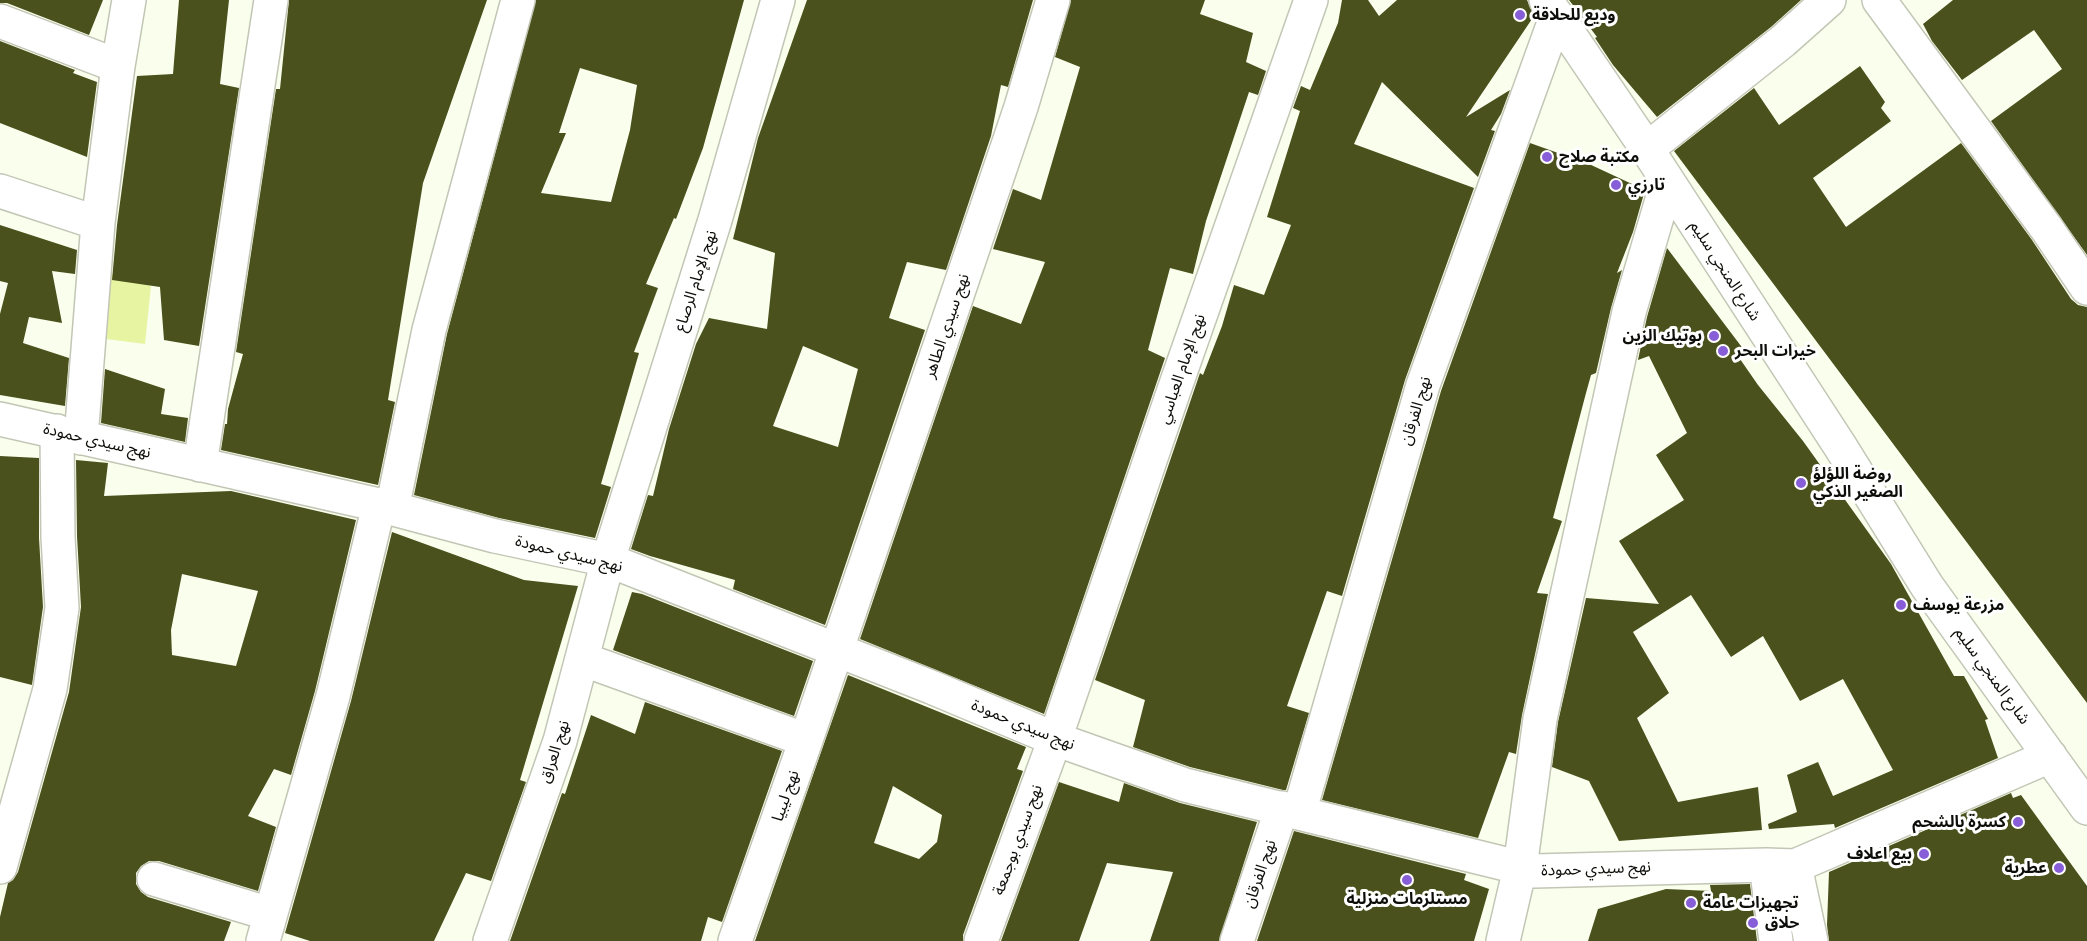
<!DOCTYPE html>
<html>
<head>
<meta charset="utf-8">
<style>
  body { margin:0 }
  canvas { display:block; background:#fafeed }
</style>
</head>
<body>
<canvas width="2087" height="941"></canvas>
<script>
const ctx = document.querySelector('canvas').getContext('2d');
ctx.lineJoin = 'round';
function fill(path, color) { ctx.fillStyle = color; ctx.fill(path, 'evenodd'); }
function strokePath(path, color, width, dash) { ctx.strokeStyle = color; ctx.lineWidth = width; ctx.lineCap = dash ? 'butt' : 'round'; ctx.setLineDash(dash || []); ctx.stroke(path); }
function write(font, color, halo, rows, align = 'center') {
  ctx.font = font + ' "IBM Plex Sans","Noto Sans Arabic",sans-serif'; ctx.lineWidth = 6; ctx.setLineDash([]); ctx.textBaseline = 'middle'; ctx.strokeStyle = halo; ctx.fillStyle = color; for (const [text, x, y, turn = 0] of rows) {
    ctx.save(); ctx.translate(x, y); ctx.rotate((+turn || 0) * Math.PI / 180); ctx.textAlign = isNaN(turn) ? turn : align; if (halo) ctx.strokeText(text, 0, 0); ctx.fillText(text, 0, 0); ctx.restore();
  }
}
fill(new Path2D(`
  M 106,273 L 151,286 L 145,344 L 106,339 Z`), '#e7f5a2');
fill(new Path2D(`
  M 0,0 L 103,0 L 89,35 L 7,3 L 0,3 Z
  M 179,0 L 229,0 L 220,84 L 239,88 L 199,346 L 164,340 L 160,287 L 112,280 L 117,225 L 137,76 L 173,74 Z
  M 289,0 L 487,0 L 423,183 L 388,400 L 395,402 L 378,485 L 221,450 L 225,424 L 227,424 L 228,409 L 243,354 L 236,352 L 276,89 L 280,89 Z
  M 536,0 L 744,0 L 703,148 L 676,219 L 674,218 L 646,284 L 658,288 L 634,352 L 639,353 L 601,484 L 611,487 L 595,538 L 499,518 L 414,495 L 447,334 ZM 580,68 L 637,85 L 630,130 L 611,202 L 541,193 L 566,133 L 559,133 Z
  M 807,0 L 1033,0 L 1008,87 L 1001,85 L 991,136 L 946,270 L 907,262 L 889,318 L 925,330 L 825,625 L 733,589 L 735,580 L 650,556 L 631,549 L 648,495 L 653,496 L 669,429 L 696,344 L 709,318 L 767,329 L 775,253 L 733,239 L 758,138 ZM 803,346 L 858,369 L 838,447 L 773,426 Z
  M 1071,0 L 1205,0 L 1200,14 L 1253,33 L 1246,62 L 1266,71 L 1258,95 L 1249,92 L 1206,221 L 1193,274 L 1170,268 L 1148,350 L 1165,358 L 1044,714 L 860,639 L 973,306 L 1021,324 L 1045,262 L 993,249 L 1013,189 L 1041,200 L 1080,67 L 1055,57 Z
  M 1342,0 L 1368,0 L 1379,16 L 1397,0 L 1527,0 L 1534,16 L 1466,117 L 1510,90 L 1501,114 L 1491,130 L 1495,131 L 1478,177 L 1382,82 L 1354,144 L 1474,188 L 1405,380 L 1342,596 L 1327,591 L 1287,706 L 1309,713 L 1286,790 L 1283,790 L 1190,767 L 1133,747 L 1145,700 L 1095,680 L 1200,373 L 1203,375 L 1222,326 L 1234,285 L 1264,295 L 1291,225 L 1267,217 L 1300,111 L 1293,108 L 1301,86 L 1310,90 L 1338,23 Z
  M 1569,0 L 1801,0 L 1771,27 L 1657,117 L 1613,65 L 1595,38 L 1597,37 Z
  M 1953,0 L 2087,0 L 2087,255 L 1991,121 L 2062,69 L 2034,30 L 1962,80 L 1932,41 L 1923,24 Z
  M 0,41 L 75,70 L 73,73 L 97,82 L 87,157 L 0,123 Z
  M 1860,66 L 1885,102 L 1881,108 L 1891,121 L 1813,178 L 1846,227 L 1961,143 L 2032,240 L 2071,299 L 2078,305 L 2087,307 L 2087,703 L 1674,151 L 1754,88 L 1779,125 Z
  M 1530,143 L 1589,164 L 1645,190 L 1633,232 L 1617,273 L 1622,270 L 1611,308 L 1596,373 L 1591,375 L 1586,393 L 1553,518 L 1562,521 L 1537,593 L 1548,594 L 1522,715 L 1516,754 L 1509,752 L 1478,838 L 1322,800 L 1441,391 Z
  M 0,225 L 77,250 L 75,274 L 52,271 L 62,323 L 29,317 L 23,343 L 69,358 L 65,406 L 0,395 L 0,314 L 8,283 L 0,281 Z
  M 1667,248 L 1747,354 L 1740,359 L 1758,385 L 1803,441 L 1891,564 L 1954,676 L 1964,676 L 1988,719 L 1985,720 L 1998,758 L 1835,828 L 1834,824 L 1769,829 L 1768,824 L 1797,812 L 1787,775 L 1818,762 L 1833,796 L 1893,770 L 1843,679 L 1800,701 L 1763,636 L 1731,657 L 1691,595 L 1633,632 L 1669,693 L 1637,718 L 1678,802 L 1758,787 L 1762,830 L 1619,841 L 1589,781 L 1552,767 L 1558,722 L 1586,598 L 1659,604 L 1619,541 L 1684,500 L 1656,455 L 1687,433 L 1649,356 L 1638,360 L 1647,317 Z
  M 105,369 L 165,389 L 161,414 L 188,418 L 185,442 L 101,423 Z
  M 0,456 L 39,458 L 39,538 L 43,607 L 32,685 L 0,677 Z
  M 76,460 L 108,463 L 104,496 L 231,491 L 356,520 L 315,691 L 291,775 L 274,769 L 248,816 L 276,827 L 258,891 L 159,861 L 149,861 L 141,866 L 136,873 L 136,884 L 141,892 L 148,897 L 231,922 L 224,941 L 0,941 L 0,917 L 8,883 L 13,880 L 18,872 L 69,692 L 81,607 L 77,536 ZM 182,574 L 258,591 L 236,666 L 172,655 L 171,630 Z
  M 392,532 L 524,580 L 578,586 L 520,780 L 526,782 L 491,881 L 466,873 L 434,941 L 310,941 L 285,933 L 351,701 Z
  M 632,592 L 642,594 L 813,661 L 794,716 L 613,650 Z
  M 848,675 L 1026,747 L 1017,769 L 1023,771 L 963,935 L 963,941 L 755,941 ZM 893,786 L 942,815 L 937,842 L 919,859 L 874,843 Z
  M 645,702 L 782,751 L 722,922 L 708,917 L 701,941 L 510,941 L 562,793 L 565,794 L 591,715 L 635,734 Z
  M 1059,782 L 1119,802 L 1124,783 L 1180,803 L 1257,822 L 1219,941 L 1150,941 L 1173,872 L 1107,863 L 1079,941 L 1001,941 Z
  M 2011,793 L 2013,798 L 2021,795 L 2087,886 L 2087,941 L 1829,941 L 1827,925 L 1829,872 Z
  M 1294,831 L 1466,874 L 1464,880 L 1489,889 L 1474,941 L 1257,941 Z
  M 1750,884 L 1757,941 L 1588,941 L 1598,909 L 1666,889 L 1711,891 L 1710,885 Z`), '#4a511c');
const minor = new Path2D(`
  M 1546,0 L 1647,149 L 1840,446 L 1927,586 L 2087,808
  M 1879,0 L 2047,229 L 2087,288
  M 0,21 L 118,66
  M 1647,149 L 1783,41 L 1829,0
  M 0,191 L 98,223
  M 0,419 L 379,505 L 495,536 L 608,560 L 931,687 L 1055,739 L 1185,785 L 1534,871 L 1766,865 L 1795,866 L 2050,756
  M 81,438 L 98,223 L 118,66 L 129,0
  M 200,465 L 271,0
  M 392,509 L 429,330 L 518,0
  M 582,659 L 806,740
  M 1299,813 L 1423,385 L 1556,17
  M 1766,865 L 1776,941
  M 1795,866 L 1811,941
  M 0,867 L 50,689 L 62,608 L 58,537 L 57,431
  M 154,879 L 270,914
  M 263,941 L 333,696 L 379,505
  M 490,941 L 560,741 L 608,560 L 715,220 L 778,0
  M 735,941 L 806,740 L 1021,107 L 1053,0
  M 981,941 L 1055,739 L 1173,393 L 1311,0
  M 1237,941 L 1282,808
  M 1503,941 L 1520,868 L 1540,719 L 1629,312 L 1667,183`);
strokePath(minor, '#c2c6b5', 36);
strokePath(minor, '#fff', 33);
for (const [x, y, r, color] of [
  [1520,15,6,"#875dd8"],
  [1547,157,6,"#875dd8"],
  [1616,185,6,"#875dd8"],
  [1714,336,6,"#875dd8"],
  [1723,351,6,"#875dd8"],
  [1801,483,6,"#875dd8"],
  [1901,605,6,"#875dd8"],
  [2018,822,6,"#875dd8"],
  [1924,854,6,"#875dd8"],
  [2059,868,6,"#875dd8"],
  [1407,880,6,"#875dd8"],
  [1691,903,6,"#875dd8"],
  [1753,923,6,"#875dd8"]
]) { const dot = new Path2D(); dot.arc(x, y, r, 0, 2 * Math.PI); ctx.fillStyle = color; ctx.fill(dot); strokePath(dot, '#fff', 2); }
write('bold 16px', '#0d0e09', '#fff', [
  ["وديع للحلاقة",1532,15],
  ["مكتبة صلاح",1559,157],
  ["تارزي",1628,185],
  ["بوتيك الزين",1702,336,"right"],
  ["خيرات البحر",1735,351],
  ["روضة اللؤلؤ",1813,474],
  ["الصغير الذكي",1813,492],
  ["مزرعة يوسف",1913,605],
  ["كسرة بالشحم",2006,822,"right"],
  ["بيع اعلاف",1912,854,"right"],
  ["عطرية",2047,868,"right"],
  ["مستلزمات منزلية",1407,899,"center"],
  ["تجهيزات عامة",1703,903],
  ["حلاق",1765,923]
], 'left');
write('16px', '#0d0e09', '#fff', [
  ["شارع المنجي سليم",1725,271,57],
  ["نهج الإمام الرصاع",696,281,-72],
  ["نهج سيدي الطاهر",947,326,-71],
  ["نهج الإمام العباسي",1182,369,-71],
  ["نهج الفرقان",1416,411,-73],
  ["نهج سيدي حمودة",97,441,13],
  ["نهج سيدي حمودة",569,554,14],
  ["شارع المنجي سليم",1992,676,54],
  ["نهج سيدي حمودة",1023,725,22],
  ["نهج العراق",555,752,-72],
  ["نهج ليبيا",786,796,-71],
  ["نهج سيدي بوجمعة",1018,840,-70],
  ["نهج سيدي حمودة",1596,869,-2],
  ["نهج الفرقان",1260,874,-71]
]);
</script>
</body>
</html>
